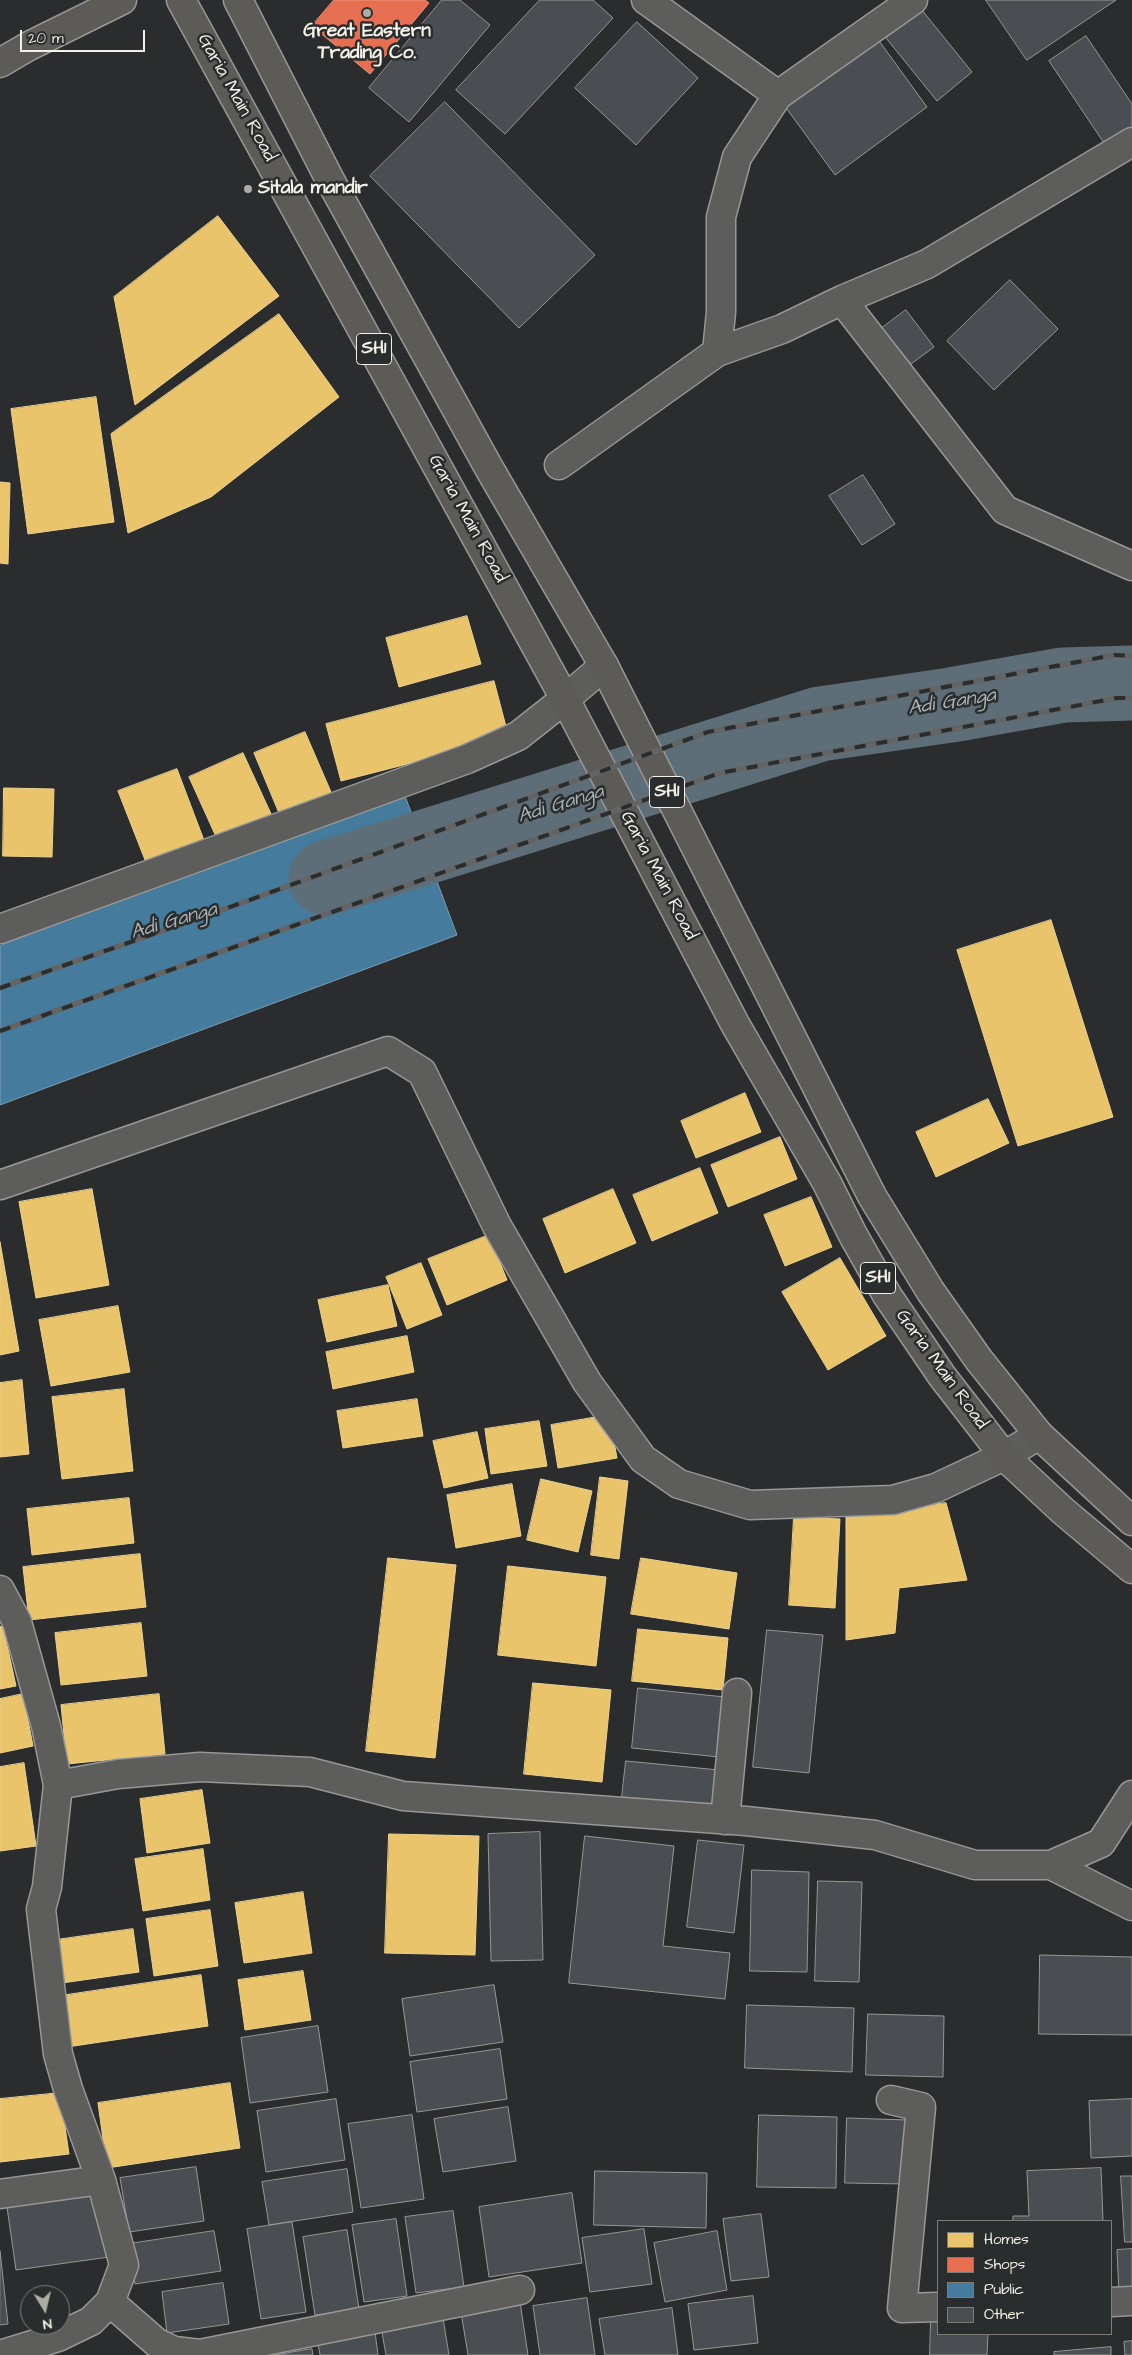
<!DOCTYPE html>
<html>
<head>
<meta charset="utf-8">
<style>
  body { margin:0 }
  #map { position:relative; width:1132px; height:2355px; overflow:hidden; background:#2b2c2d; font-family:"Architects Daughter",sans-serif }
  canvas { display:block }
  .legend { position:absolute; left:937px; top:2220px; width:175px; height:115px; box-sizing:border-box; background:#2a2d2e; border:1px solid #7b7b78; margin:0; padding:6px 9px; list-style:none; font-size:15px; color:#f4f1e8 }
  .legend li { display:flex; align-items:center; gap:10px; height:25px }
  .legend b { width:25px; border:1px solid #7b7b78 }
  .north { position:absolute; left:20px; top:2285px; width:50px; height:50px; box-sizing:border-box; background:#2a2d2e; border:1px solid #7b7b78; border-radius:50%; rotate:171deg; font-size:14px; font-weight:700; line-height:20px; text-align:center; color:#f4f1e8 }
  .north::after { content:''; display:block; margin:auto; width:18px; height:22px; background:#aeaca7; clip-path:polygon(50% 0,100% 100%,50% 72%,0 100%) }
  .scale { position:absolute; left:20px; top:30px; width:125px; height:22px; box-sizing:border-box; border:2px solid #f4f1e8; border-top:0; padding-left:6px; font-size:15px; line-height:18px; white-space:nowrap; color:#f4f1e8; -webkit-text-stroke:4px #2a2d2e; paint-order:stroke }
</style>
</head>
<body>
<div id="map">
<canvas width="1132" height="2355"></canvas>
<ul class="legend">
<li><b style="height:14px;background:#e9c46a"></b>Homes</li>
<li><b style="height:14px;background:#e76f51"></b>Shops</li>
<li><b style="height:14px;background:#457b9d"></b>Public</li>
<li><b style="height:14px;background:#4a4d51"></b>Other</li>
</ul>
<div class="north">N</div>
<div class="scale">20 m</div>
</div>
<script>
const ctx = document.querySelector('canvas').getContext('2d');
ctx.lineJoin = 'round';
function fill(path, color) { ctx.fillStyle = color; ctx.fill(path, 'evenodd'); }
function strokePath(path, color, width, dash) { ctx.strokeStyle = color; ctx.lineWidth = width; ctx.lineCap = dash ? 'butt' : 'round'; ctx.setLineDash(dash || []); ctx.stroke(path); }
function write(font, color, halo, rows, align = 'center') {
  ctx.font = font + ' "Architects Daughter",sans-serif'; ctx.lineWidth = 5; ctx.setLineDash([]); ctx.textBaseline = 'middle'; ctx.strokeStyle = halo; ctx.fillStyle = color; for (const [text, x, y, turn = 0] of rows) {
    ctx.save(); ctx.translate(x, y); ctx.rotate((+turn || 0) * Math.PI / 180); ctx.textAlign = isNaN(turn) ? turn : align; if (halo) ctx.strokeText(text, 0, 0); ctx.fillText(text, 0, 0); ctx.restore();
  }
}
const homes = new Path2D(`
  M 218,216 L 279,296 L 135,405 L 114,297 Z
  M 279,314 L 339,397 L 211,497 L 128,533 L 111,434 Z
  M 96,397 L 114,522 L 28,534 L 11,409 Z
  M 0,482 L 10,483 L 8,564 L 0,563 Z
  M 467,616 L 481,664 L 399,687 L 386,638 Z
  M 494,681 L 509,738 L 341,781 L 326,724 Z
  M 305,732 L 331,792 L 279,813 L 254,753 Z
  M 243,753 L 272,816 L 218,841 L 189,777 Z
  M 177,769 L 205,843 L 147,865 L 118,791 Z
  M 4,788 L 54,789 L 52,857 L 3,856 Z
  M 1051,920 L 1113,1117 L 1018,1146 L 957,950 Z
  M 745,1093 L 761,1132 L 696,1158 L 681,1121 Z
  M 988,1099 L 1009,1143 L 936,1177 L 916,1132 Z
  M 780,1137 L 797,1179 L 728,1207 L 711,1165 Z
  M 700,1168 L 718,1213 L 652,1241 L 633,1195 Z
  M 92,1189 L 109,1285 L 36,1298 L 19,1202 Z
  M 613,1189 L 636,1243 L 565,1273 L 543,1219 Z
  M 811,1197 L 832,1247 L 785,1266 L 764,1215 Z
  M 489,1235 L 507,1280 L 447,1305 L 428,1259 Z
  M 0,1242 L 19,1351 L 0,1355 Z
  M 840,1258 L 886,1336 L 828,1370 L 782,1292 Z
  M 421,1263 L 442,1315 L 407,1329 L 386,1277 Z
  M 388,1285 L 397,1326 L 327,1342 L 318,1300 Z
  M 118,1306 L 130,1372 L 51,1386 L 39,1320 Z
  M 407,1336 L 414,1372 L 333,1389 L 326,1352 Z
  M 22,1380 L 29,1454 L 0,1457 L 0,1383 Z
  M 124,1389 L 133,1471 L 62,1479 L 52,1397 Z
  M 417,1399 L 423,1436 L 343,1448 L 337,1411 Z
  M 609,1415 L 617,1458 L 558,1468 L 551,1425 Z
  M 539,1421 L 547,1466 L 491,1474 L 485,1429 Z
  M 477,1432 L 488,1478 L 444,1488 L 433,1441 Z
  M 600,1477 L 628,1481 L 619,1559 L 591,1555 Z
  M 541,1479 L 592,1491 L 578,1552 L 527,1540 Z
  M 512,1484 L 521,1536 L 456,1548 L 447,1495 Z
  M 129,1498 L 134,1543 L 32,1555 L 27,1509 Z
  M 946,1503 L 967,1580 L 899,1588 L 895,1633 L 846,1640 L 846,1515 Z
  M 794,1517 L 840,1519 L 835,1608 L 789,1605 Z
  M 140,1554 L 146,1607 L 29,1620 L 23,1567 Z
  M 388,1558 L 456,1565 L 435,1758 L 366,1751 Z
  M 641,1558 L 737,1573 L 729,1629 L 631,1614 Z
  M 508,1566 L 606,1577 L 596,1666 L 498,1655 Z
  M 141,1623 L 147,1676 L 61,1685 L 55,1633 Z
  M 3,1626 L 16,1686 L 0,1689 L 0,1627 Z
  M 638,1629 L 728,1638 L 723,1690 L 632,1681 Z
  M 533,1683 L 611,1690 L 602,1782 L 524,1774 Z
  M 23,1694 L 33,1746 L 0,1753 L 0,1699 Z
  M 159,1694 L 165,1754 L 67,1764 L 61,1705 Z
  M 24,1763 L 36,1846 L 0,1851 L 0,1767 Z
  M 202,1790 L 210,1843 L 147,1853 L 140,1799 Z
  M 389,1834 L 479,1836 L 475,1955 L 385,1953 Z
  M 203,1849 L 210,1900 L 143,1911 L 135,1859 Z
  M 303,1892 L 312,1953 L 244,1963 L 235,1903 Z
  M 210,1910 L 218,1966 L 154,1976 L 146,1919 Z
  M 133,1929 L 139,1972 L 62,1983 L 56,1940 Z
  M 303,1971 L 311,2020 L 245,2030 L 238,1980 Z
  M 201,1975 L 208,2026 L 67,2047 L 60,1996 Z
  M 230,2083 L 240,2148 L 107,2168 L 98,2103 Z
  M 60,2093 L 69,2154 L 0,2162 L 0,2099 Z`);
fill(homes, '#e9c46a');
strokePath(homes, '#ecd290', 1);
const shops = new Path2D(`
  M 334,0 L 425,0 L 429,3 L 370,74 L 312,26 Z`);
fill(shops, '#e76f51');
strokePath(shops, '#eb967e', 1);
const public = new Path2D(`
  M 405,796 L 457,935 L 0,1105 L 0,946 Z`);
fill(public, '#457b9d');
strokePath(public, '#7a9eb4', 1);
strokePath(new Path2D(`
  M 326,878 L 820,724 L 951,705 L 1063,685 L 1132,683`), '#5d6e79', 75);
const building = new Path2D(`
  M 442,0 L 460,0 L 490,25 L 409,122 L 369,88 Z
  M 540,0 L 593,0 L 613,18 L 505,134 L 456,90 Z
  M 986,0 L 1116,0 L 1027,60 Z
  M 921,9 L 972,72 L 937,101 L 886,38 Z
  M 637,22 L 698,78 L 636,145 L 575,88 Z
  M 1086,36 L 1132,104 L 1132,129 L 1106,146 L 1049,61 Z
  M 877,38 L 927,107 L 835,175 L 784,105 Z
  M 445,102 L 595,255 L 519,328 L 370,176 Z
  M 1010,280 L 1058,329 L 994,390 L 947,341 Z
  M 906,310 L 934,347 L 911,364 L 882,328 Z
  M 863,475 L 895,524 L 862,545 L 829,496 Z
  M 767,1630 L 823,1635 L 809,1773 L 753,1767 Z
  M 638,1688 L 725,1697 L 719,1757 L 632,1748 Z
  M 626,1761 L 719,1770 L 714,1806 L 622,1797 Z
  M 540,1832 L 543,1960 L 491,1961 L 488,1834 Z
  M 585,1836 L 674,1846 L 663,1946 L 730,1953 L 725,1999 L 569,1983 Z
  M 698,1840 L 744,1845 L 734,1933 L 687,1927 Z
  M 752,1870 L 809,1872 L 807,1972 L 750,1971 Z
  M 818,1881 L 862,1882 L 859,1982 L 815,1981 Z
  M 1040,1955 L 1132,1957 L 1132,2035 L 1039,2034 Z
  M 494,1985 L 503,2042 L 410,2056 L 402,1999 Z
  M 747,2005 L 854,2008 L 852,2072 L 745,2068 Z
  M 868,2014 L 944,2016 L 943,2077 L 866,2075 Z
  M 318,2026 L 328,2092 L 250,2103 L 241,2038 Z
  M 500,2049 L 507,2099 L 417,2112 L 410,2062 Z
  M 336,2099 L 345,2160 L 266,2172 L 257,2111 Z
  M 1132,2099 L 1132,2156 L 1091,2158 L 1089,2101 Z
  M 508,2107 L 516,2161 L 443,2172 L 434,2119 Z
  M 412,2115 L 424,2199 L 361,2208 L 348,2124 Z
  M 759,2115 L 837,2117 L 836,2188 L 757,2187 Z
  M 847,2118 L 907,2120 L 906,2184 L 845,2183 Z
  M 196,2167 L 204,2221 L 129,2232 L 120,2178 Z
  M 1101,2168 L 1103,2221 L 1013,2221 L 1013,2216 L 1029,2216 L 1027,2171 Z
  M 347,2169 L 353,2212 L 269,2225 L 262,2182 Z
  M 595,2171 L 707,2173 L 706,2228 L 594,2225 Z
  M 1121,2176 L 1132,2176 L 1132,2242 L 1125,2242 Z
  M 99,2187 L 109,2257 L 16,2270 L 6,2200 Z
  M 572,2193 L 582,2263 L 489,2277 L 479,2207 Z
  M 453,2211 L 464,2287 L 416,2293 L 405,2217 Z
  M 761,2214 L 769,2277 L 731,2281 L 723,2219 Z
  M 396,2219 L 407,2296 L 364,2302 L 352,2225 Z
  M 292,2222 L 306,2312 L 261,2319 L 247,2229 Z
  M 644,2229 L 652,2284 L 590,2292 L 582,2238 Z
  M 347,2230 L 359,2309 L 315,2315 L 303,2237 Z
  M 214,2231 L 221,2271 L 135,2284 L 129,2244 Z
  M 717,2231 L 727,2290 L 665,2302 L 654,2243 Z
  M 1132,2249 L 1132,2294 L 1119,2294 L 1117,2250 Z
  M 0,2251 L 8,2324 L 0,2325 Z
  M 223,2283 L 229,2324 L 167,2333 L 162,2292 Z
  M 753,2296 L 758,2343 L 694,2350 L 688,2304 Z
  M 587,2298 L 595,2355 L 540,2355 L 533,2306 Z
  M 520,2302 L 528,2355 L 468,2355 L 461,2312 Z
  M 672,2308 L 678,2355 L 605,2355 L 599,2319 Z
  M 443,2318 L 449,2355 L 386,2355 L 381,2327 Z
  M 931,2319 L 938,2319 L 938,2334 L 988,2334 L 987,2355 L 930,2355 Z
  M 374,2324 L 378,2355 L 320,2355 L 316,2332 Z
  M 1132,2341 L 1132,2355 L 1125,2355 L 1124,2342 Z
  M 1111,2347 L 1111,2355 L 1054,2355 L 1054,2352 Z
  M 312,2349 L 313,2355 L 275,2355 Z`);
fill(building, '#4a4d51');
strokePath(building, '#979796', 1);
const minor = new Path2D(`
  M 646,0 L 778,95
  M 913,0 L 778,95 L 737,157 L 721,217 L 721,312 L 717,352 L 782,329 L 842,300 L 927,264 L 1132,142
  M 842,300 L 1005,510 L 1132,566
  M 559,465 L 717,352
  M 0,929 L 467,759 L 518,736 L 565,699 L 604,666
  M 0,1185 L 388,1051 L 422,1072 L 497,1226 L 587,1382 L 643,1459 L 679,1484 L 750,1505 L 893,1500 L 936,1488 L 1004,1456 L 1039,1435
  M 0,1590 L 17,1622 L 46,1726 L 58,1785
  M 725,1820 L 737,1693
  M 1051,1865 L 1132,1906
  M 891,2100 L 921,2107 L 902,2308 L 938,2307
  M 0,2194 L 101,2180
  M 110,2302 L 157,2343 L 174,2351 L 200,2354 L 520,2290
  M 1111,2302 L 1132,2301
  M 0,2355 L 58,2337 L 91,2321 L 110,2302 L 124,2265 L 101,2180 L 68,2089 L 58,2054 L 41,1909 L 47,1887 L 58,1785 L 118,1774 L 200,1767 L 310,1772 L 403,1796 L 746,1821 L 875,1835 L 975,1865 L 1051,1865 L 1101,1843 L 1132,1795`);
const major = new Path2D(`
  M 181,0 L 565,699 L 735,1024 L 827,1183 L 853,1235 L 887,1295 L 942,1376 L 1004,1456 L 1063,1511 L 1132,1569
  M 238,0 L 330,180 L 489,468 L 604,666 L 872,1196 L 931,1292 L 979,1360 L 1039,1435 L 1132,1521
  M 0,63 L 29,46 L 122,0`);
strokePath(minor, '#979796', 31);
strokePath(major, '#979796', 31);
strokePath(minor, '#5d5d5c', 28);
strokePath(major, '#5c5b58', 28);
const rail = new Path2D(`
  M 0,988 L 247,901 L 708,732 L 1114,655 L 1132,656
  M 0,1031 L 720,773 L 1117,698 L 1132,698`);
strokePath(rail, '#646464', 5.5);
strokePath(rail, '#2a2d2e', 4, [11]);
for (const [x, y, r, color] of [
  [367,13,5,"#aeaca7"],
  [248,189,5,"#aeaca7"]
]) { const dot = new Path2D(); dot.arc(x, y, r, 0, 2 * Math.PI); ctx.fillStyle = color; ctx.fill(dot); strokePath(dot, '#2a2d2e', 2); }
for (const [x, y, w] of [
  [374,349,35],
  [667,792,35],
  [878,1278,35]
]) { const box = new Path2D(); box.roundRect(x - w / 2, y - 15.5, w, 31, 4); ctx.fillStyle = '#2a2d2e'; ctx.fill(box); strokePath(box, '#f4f1e8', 1); }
write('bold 18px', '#f4f1e8', null, [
  ["SH1",374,349],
  ["SH1",667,792],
  ["SH1",878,1278]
]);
write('bold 19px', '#f4f1e8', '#2a2d2e', [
  ["Great Eastern",367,32],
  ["Trading Co.",367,54],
  ["Sitala mandir",258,189,"left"]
]);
write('19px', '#f4f1e8', '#2a2d2e', [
  ["Garia Main Road",236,98,61],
  ["Garia Main Road",467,519,61],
  ["Garia Main Road",658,876,62],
  ["Garia Main Road",941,1370,54]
]);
write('italic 20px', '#abb3b4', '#2a2d2e', [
  ["Adi Ganga",952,703,-9],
  ["Adi Ganga",561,805,-17],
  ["Adi Ganga",174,922,-16]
]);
</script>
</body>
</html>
